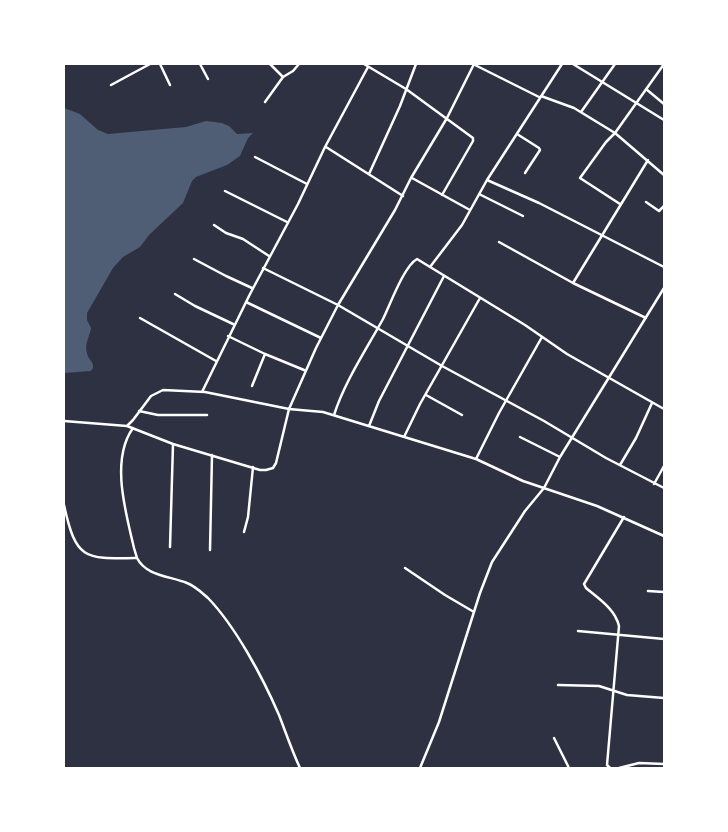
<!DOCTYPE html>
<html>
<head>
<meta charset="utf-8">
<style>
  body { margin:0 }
  #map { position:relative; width:728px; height:832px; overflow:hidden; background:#2d3142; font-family:"Roboto Condensed",sans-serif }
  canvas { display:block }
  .frame { position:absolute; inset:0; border:65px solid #fff; pointer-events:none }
</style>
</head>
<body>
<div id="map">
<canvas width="728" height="832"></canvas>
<div class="frame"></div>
</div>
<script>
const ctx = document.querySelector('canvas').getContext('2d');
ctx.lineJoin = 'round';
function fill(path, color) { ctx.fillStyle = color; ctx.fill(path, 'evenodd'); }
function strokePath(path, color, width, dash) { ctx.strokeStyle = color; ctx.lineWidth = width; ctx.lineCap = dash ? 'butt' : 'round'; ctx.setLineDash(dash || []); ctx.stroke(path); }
fill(new Path2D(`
  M 64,108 L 80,114 L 98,130 L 108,134 L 186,127 L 206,121 L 222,123 L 229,126 L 237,134 L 253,133 L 248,138 L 240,156 L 227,165 L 196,177 L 192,181 L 183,203 L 149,235 L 140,247 L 123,257 L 113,268 L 87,313 L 87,320 L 91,328 C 90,336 84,344 87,353 C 88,360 94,361 93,368 L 91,371 L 64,373 Z`), '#4f5d75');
strokePath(new Path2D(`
  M 160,64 L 170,85
  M 200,64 L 208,79
  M 270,64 L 283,77
  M 364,64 L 406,89 L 473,138 L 473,141 L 442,195
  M 473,64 L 539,97
  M 573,64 L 664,120
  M 664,64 L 615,133 L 664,175
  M 111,85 L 150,64
  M 646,89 L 664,104
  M 541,96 L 574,108 L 615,133 L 606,142 L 580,178 L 620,204
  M 265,102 L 283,77 L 293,71 L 299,64
  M 581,112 L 615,64
  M 517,134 L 539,148 L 540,150 L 525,173
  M 326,147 L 403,196
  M 255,157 L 307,184
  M 369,174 L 400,106 L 416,64
  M 412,178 L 470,210
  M 487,180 L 539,203 L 664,267
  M 225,191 L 287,222
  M 479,194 L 523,216
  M 646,202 L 659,211 L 664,206
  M 214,225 L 226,233 L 243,239 L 269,256
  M 499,242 L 573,283 L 646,318
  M 194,259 L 226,276 L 252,288
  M 430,267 L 462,225 L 487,180 L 562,64
  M 263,268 L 338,305 L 442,366 L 544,421 L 606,458 L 664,488
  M 573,283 L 648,160
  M 175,294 L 195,306 L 233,324
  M 246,302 L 321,338
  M 140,318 L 216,361
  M 228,336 L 265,354 L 304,370
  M 252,386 L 265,354
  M 202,392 L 250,294 L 298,204 L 325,147 L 368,67
  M 426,395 L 462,415
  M 139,411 L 158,415 L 207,415
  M 334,415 C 345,381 366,350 383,319 C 390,305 404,266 417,259 L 525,325 L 567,354 L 664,409
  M 64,421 L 127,426 L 133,420 L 151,396 L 163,390 L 205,392 L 289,409 L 323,412 L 476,459 L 523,481 L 597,506 L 664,536
  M 127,426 L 173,444 L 260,470 L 266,470 L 273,468 L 276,463 L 289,409 L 316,348 L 338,305 L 395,210 L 411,178 L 447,118 L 474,64
  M 369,426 L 379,401 L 444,276
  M 133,428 C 110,460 126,513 134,548 L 137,558
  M 404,437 L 420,404 L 480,298
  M 520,437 L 560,457
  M 476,459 L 499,413 L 542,337
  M 620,465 L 636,438 L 652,403
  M 654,484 L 664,466
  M 64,505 C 76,560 84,559 137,558 C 146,576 170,576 187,583 C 195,586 201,592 208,598 C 236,627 263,678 279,715 C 286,733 292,751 300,768
  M 244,532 L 248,517 L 253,467
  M 170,547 L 173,444
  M 210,550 L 212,455
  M 405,568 L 445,595 L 474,612
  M 648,591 L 664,592
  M 578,631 L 664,639
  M 558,685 L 599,686 L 627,695 L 664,698
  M 554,738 L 569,768
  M 420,768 L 439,722 L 480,593 L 492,562 L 525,511 L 544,488 L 560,457 L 664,288
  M 610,768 L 607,765 L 619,626 C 615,609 599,599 586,588 L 584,584 L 624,517
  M 619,768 L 639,763 L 664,764`), '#fff', 2.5);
</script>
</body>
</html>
